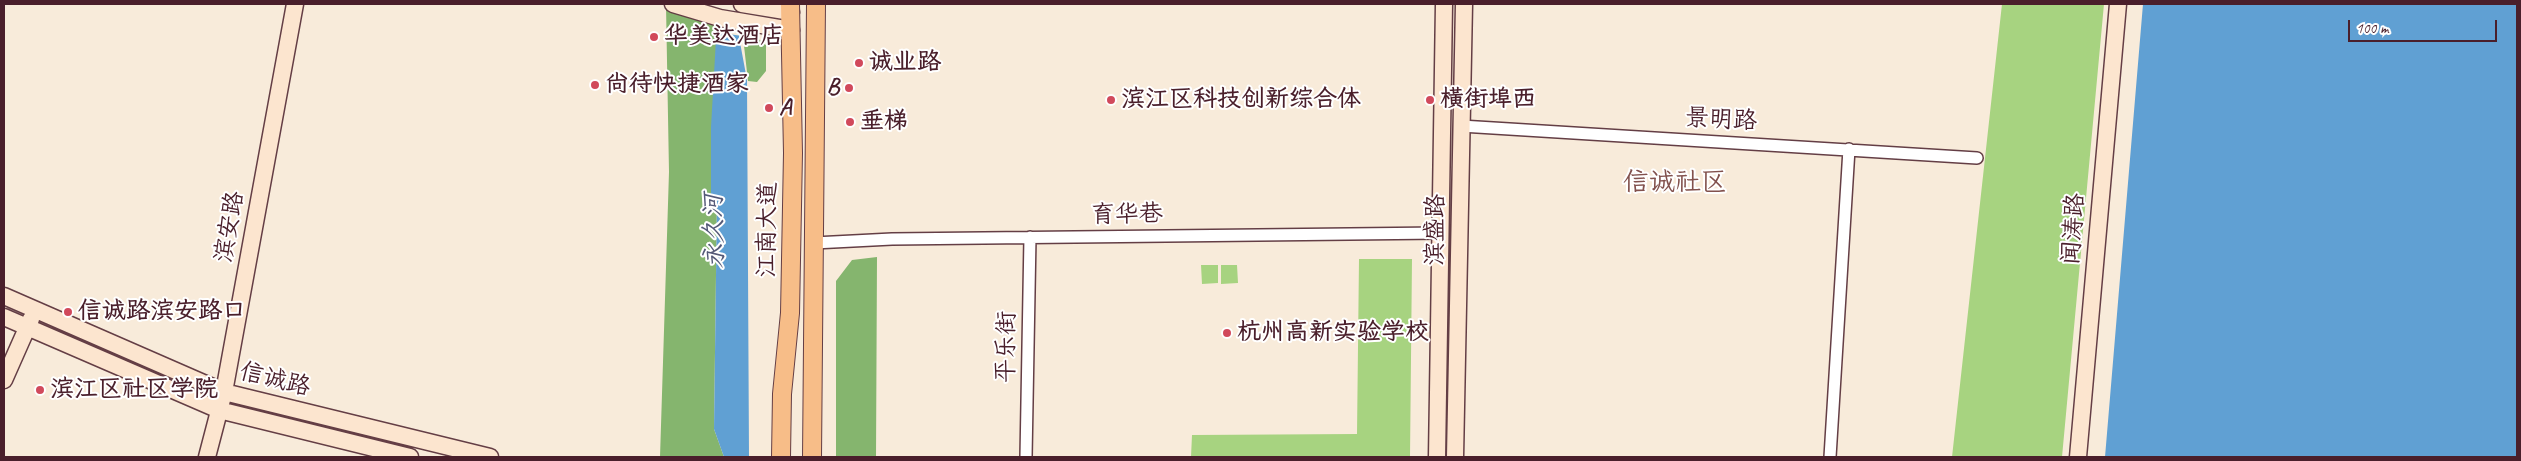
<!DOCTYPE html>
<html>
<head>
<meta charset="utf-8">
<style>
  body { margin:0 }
  #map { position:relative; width:2521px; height:461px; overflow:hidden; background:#f8ebda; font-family:Caveat,sans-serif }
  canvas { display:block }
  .frame { position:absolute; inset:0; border:5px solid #4a1f2b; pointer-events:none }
  .scale { position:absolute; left:2348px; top:20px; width:149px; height:22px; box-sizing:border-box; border:2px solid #4a1f2b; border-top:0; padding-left:6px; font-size:15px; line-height:18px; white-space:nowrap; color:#4a1f2b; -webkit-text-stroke:4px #fff; paint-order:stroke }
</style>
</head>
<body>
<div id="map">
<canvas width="2521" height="461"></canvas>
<div class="frame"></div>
<div class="scale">100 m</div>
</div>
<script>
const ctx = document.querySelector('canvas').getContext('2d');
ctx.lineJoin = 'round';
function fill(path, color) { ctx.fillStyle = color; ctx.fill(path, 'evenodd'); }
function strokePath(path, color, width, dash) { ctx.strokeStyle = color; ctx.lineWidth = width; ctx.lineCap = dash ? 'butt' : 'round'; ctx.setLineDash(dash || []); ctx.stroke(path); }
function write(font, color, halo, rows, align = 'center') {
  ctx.font = font + ' Caveat,"LXGW WenKai TC",sans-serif'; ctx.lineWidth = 4; ctx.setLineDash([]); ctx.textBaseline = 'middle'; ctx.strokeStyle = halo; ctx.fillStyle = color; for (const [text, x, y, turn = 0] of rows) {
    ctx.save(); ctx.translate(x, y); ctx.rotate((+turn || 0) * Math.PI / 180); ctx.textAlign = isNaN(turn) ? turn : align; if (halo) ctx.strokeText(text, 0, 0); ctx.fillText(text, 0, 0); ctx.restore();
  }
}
fill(new Path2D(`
  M 2002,4 L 2104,4 L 2062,457 L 1952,457 Z
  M 1359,259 L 1412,259 L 1410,457 L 1191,457 L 1192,435 L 1357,434 Z
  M 1201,265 L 1218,265 L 1218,283 L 1202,284 Z
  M 1221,265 L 1237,265 L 1238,283 L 1221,284 Z`), '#a7d380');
fill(new Path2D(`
  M 666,5 L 717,22 L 711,198 L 717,198 L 714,429 L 724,457 L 660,457 L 669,172 Z
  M 743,37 L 756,37 L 766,45 L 766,71 L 757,82 L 748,81 Z
  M 877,257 L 876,457 L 836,457 L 836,281 L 852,260 Z`), '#85b56e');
fill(new Path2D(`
  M 739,4 L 739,37 L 747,80 L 749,457 L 724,457 L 714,429 L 717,198 L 711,198 L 711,127 L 716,39 L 718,39 L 718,32 Z
  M 2143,4 L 2517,4 L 2517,457 L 2105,457 Z`), '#60a0d3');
fill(new Path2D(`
  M 714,4 L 741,4 L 742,36 L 715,32 Z`), '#f8ebda');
const street = new Path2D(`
  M 1461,126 L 1977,158
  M 814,243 L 892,239 L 1441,233
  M 1026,457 L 1030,237
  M 1830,457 L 1849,149`);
const secondary = new Path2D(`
  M 673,4 L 720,18 L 791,30
  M 742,4 L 791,12
  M 4,296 L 224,392 L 490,457
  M 4,317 L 219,410 L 410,457
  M 4,380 L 31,319
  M 207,457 L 224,392 L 295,4
  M 1437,457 L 1444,4
  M 1455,457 L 1464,4
  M 2078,457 L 2118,4`);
const primary = new Path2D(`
  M 781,457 L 782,394 L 790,313 L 793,153 L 790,4
  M 812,457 L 816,4`);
strokePath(street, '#643e45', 14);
strokePath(secondary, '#643e45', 19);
strokePath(primary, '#643e45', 20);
strokePath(street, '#fff', 11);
strokePath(secondary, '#fce5cf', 16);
strokePath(primary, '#f7bd88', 18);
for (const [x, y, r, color] of [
  [654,37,5,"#d1495b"],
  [859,63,5,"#d1495b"],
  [595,85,5,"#d1495b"],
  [849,88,5,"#d1495b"],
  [1111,100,5,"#d1495b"],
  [1430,100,5,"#d1495b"],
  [769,108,5,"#d1495b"],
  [850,122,5,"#d1495b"],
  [68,312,5,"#d1495b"],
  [1227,333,5,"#d1495b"],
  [40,390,5,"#d1495b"]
]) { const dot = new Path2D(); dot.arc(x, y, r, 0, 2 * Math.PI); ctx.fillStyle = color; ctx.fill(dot); strokePath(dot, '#fff', 2); }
write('bold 24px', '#4a1f2b', '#fff', [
  ["华美达酒店",664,37],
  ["诚业路",869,63],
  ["尚待快捷酒家",605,85],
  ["B",839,88,"right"],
  ["滨江区科技创新综合体",1121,100],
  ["横街埠西",1440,100],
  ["A",779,108],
  ["垂梯",860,122],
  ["信诚路滨安路口",78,312],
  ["杭州高新实验学校",1237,333],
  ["滨江区社区学院",50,390]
], 'left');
write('24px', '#4a1f2b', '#fff', [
  ["景明路",1721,120,3],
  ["育华巷",1127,215,-1],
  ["滨安路",230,227,-80],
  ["闻涛路",2074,229,-86],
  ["江南大道",768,230,-89],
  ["滨盛路",1436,230,-89],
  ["平乐街",1007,347,-89],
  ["信诚路",275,380,14]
]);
write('italic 25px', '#545977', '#fff', [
  ["永久河",715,231,-91]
]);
write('26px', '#82514d', '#fff', [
  ["信诚社区",1675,183]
]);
</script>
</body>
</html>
